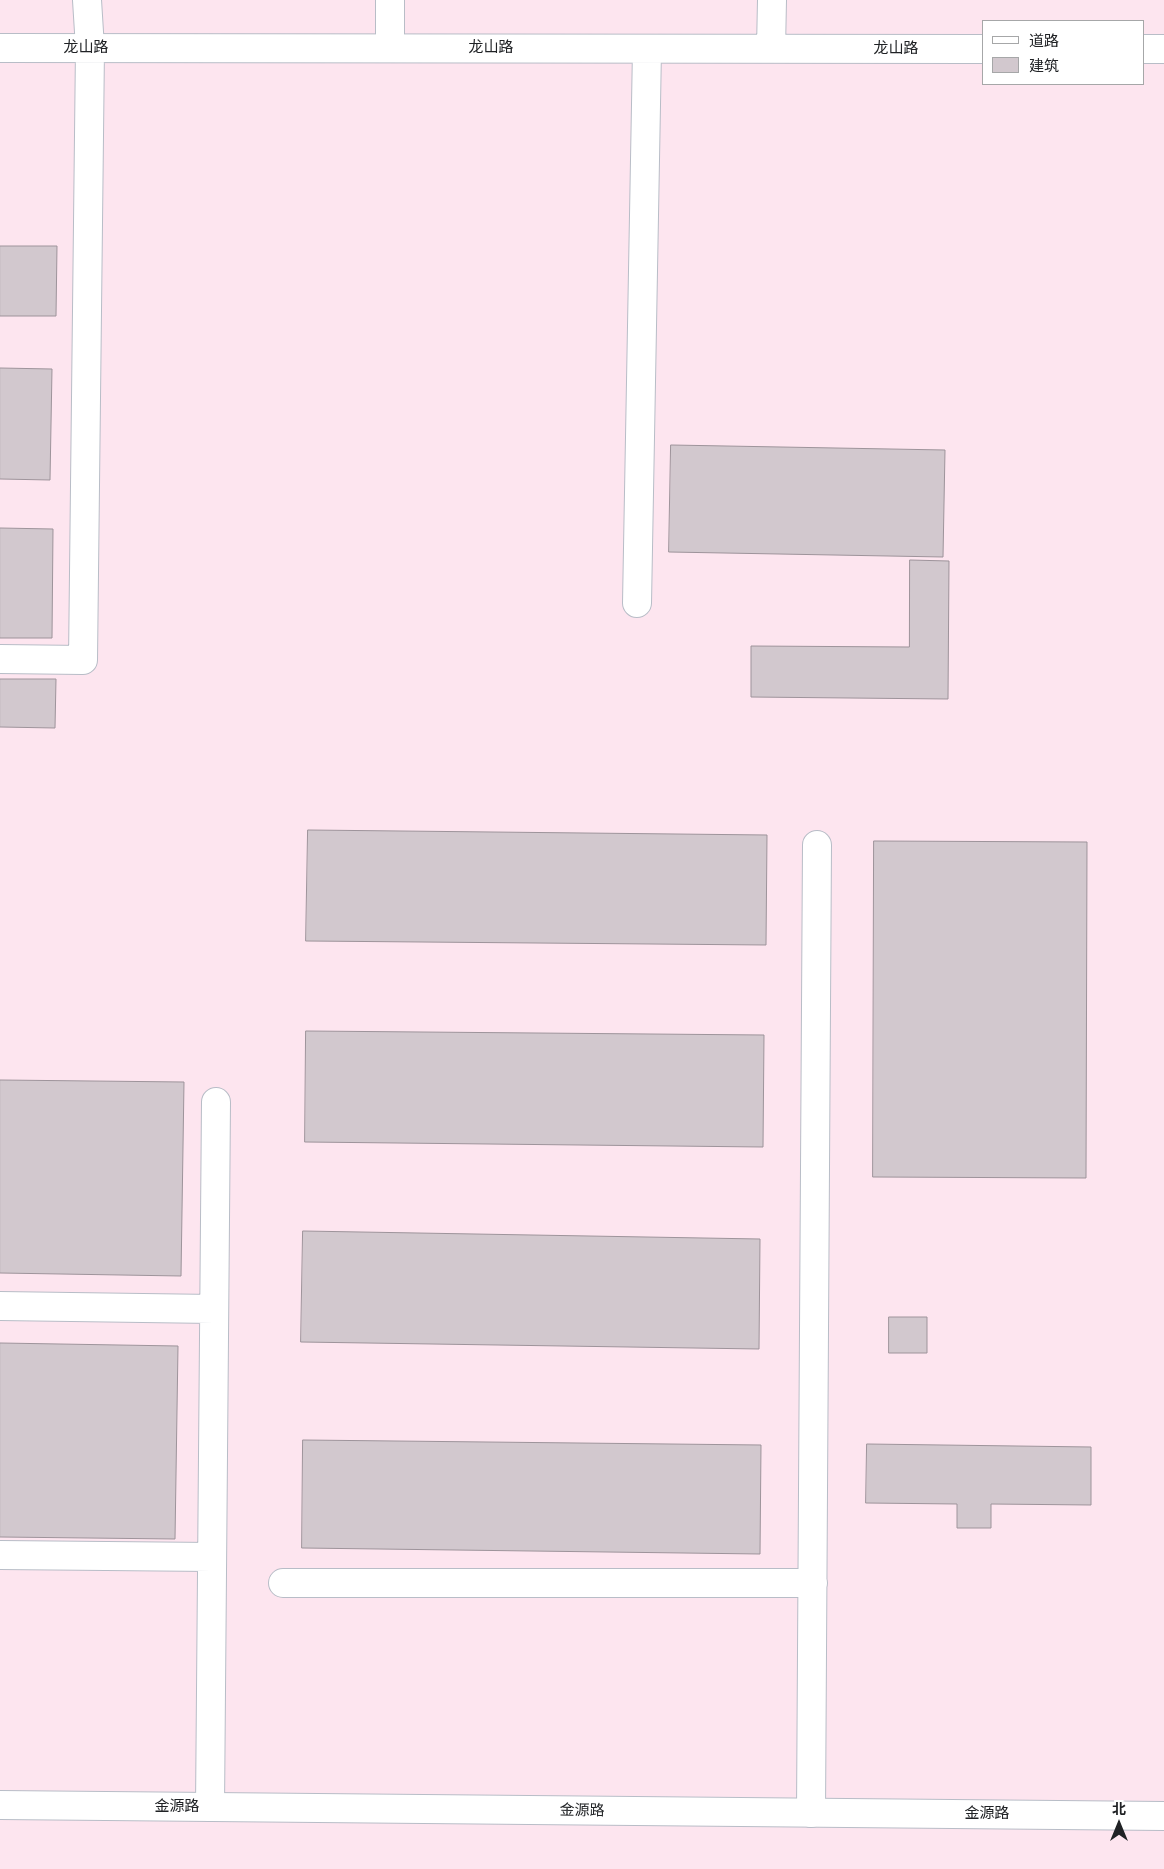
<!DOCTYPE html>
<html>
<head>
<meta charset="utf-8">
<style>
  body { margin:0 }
  #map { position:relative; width:1164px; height:1869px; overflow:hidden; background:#f3f6ff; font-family:"Space Grotesk","Noto Sans SC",sans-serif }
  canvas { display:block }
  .legend { position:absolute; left:982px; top:20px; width:162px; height:65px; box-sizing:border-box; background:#fff; border:1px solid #a6a7a8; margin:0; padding:6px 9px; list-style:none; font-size:15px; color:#202225 }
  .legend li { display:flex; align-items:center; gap:10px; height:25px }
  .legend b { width:25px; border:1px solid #a6a7a8 }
  .north { position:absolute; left:1094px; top:1799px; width:50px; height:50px; -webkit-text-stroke:4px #fff; paint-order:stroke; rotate:0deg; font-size:14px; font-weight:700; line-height:20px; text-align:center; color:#202225 }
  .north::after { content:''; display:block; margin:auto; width:18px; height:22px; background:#202225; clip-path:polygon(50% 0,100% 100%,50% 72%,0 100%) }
</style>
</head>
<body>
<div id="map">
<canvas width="1164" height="1869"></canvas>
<ul class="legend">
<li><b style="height:6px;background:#fff"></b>道路</li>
<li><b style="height:14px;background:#d2c8ce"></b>建筑</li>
</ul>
<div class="north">北</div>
</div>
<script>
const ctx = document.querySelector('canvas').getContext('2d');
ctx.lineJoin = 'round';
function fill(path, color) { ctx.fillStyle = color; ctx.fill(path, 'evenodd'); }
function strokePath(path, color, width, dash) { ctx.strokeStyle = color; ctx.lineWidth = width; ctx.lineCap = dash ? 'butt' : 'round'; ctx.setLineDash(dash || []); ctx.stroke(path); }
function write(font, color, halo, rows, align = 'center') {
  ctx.font = font + ' "Space Grotesk","Noto Sans SC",sans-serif'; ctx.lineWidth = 5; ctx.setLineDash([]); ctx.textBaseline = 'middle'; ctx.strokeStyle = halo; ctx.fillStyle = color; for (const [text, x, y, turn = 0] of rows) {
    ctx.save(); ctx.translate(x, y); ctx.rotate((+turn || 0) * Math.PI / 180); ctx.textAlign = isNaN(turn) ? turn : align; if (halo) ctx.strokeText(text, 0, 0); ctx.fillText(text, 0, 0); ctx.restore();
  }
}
fill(new Path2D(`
  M 0,0 L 1164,0 L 1164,1869 L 0,1869 ZM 983,21 L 1143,21 L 1143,84 L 983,84 Z`), '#fde5ef');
const building = new Path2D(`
  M 0,246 L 57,246 L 56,316 L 0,316 Z
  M 0,368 L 52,369 L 50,480 L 0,479 Z
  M 671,445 L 945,450 L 943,557 L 669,552 Z
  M 0,528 L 53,529 L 52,638 L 0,638 Z
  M 910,560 L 949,561 L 948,699 L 751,697 L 751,646 L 909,647 Z
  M 0,679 L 56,679 L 55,728 L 0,727 Z
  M 308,830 L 767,835 L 766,945 L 306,941 Z
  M 874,841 L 1087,842 L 1086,1178 L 873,1177 Z
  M 306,1031 L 764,1035 L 763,1147 L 305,1142 Z
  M 0,1080 L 184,1082 L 181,1276 L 0,1273 Z
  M 303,1231 L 760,1239 L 759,1349 L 301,1342 Z
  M 889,1317 L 927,1317 L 927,1353 L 889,1353 Z
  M 0,1343 L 178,1346 L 175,1539 L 0,1537 Z
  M 303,1440 L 761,1445 L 760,1554 L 302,1548 Z
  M 867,1444 L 1091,1447 L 1091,1505 L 991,1504 L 991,1528 L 957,1528 L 957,1504 L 866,1503 Z`);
fill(building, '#d2c8ce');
strokePath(building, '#9e949b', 1);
const minor = new Path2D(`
  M 0,48 L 983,49
  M 390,48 L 390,0
  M 771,49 L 772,0
  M 1143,49 L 1164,49
  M 637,603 L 647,49
  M 0,659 L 83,660 L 90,48 L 87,0
  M 0,1306 L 214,1309
  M 0,1555 L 212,1557
  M 283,1583 L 813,1583
  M 210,1807 L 216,1102
  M 811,1813 L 817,845`);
const major = new Path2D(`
  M 0,1805 L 1164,1816`);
strokePath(minor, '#b8bdc7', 30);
strokePath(major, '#b8bdc7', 30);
strokePath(minor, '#fff', 28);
strokePath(major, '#fff', 28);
write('15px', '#202225', '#fff', [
  ["龙山路",86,48],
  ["龙山路",491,48],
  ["龙山路",896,49],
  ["金源路",177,1807],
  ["金源路",582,1811,1],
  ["金源路",987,1814]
]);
</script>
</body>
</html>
